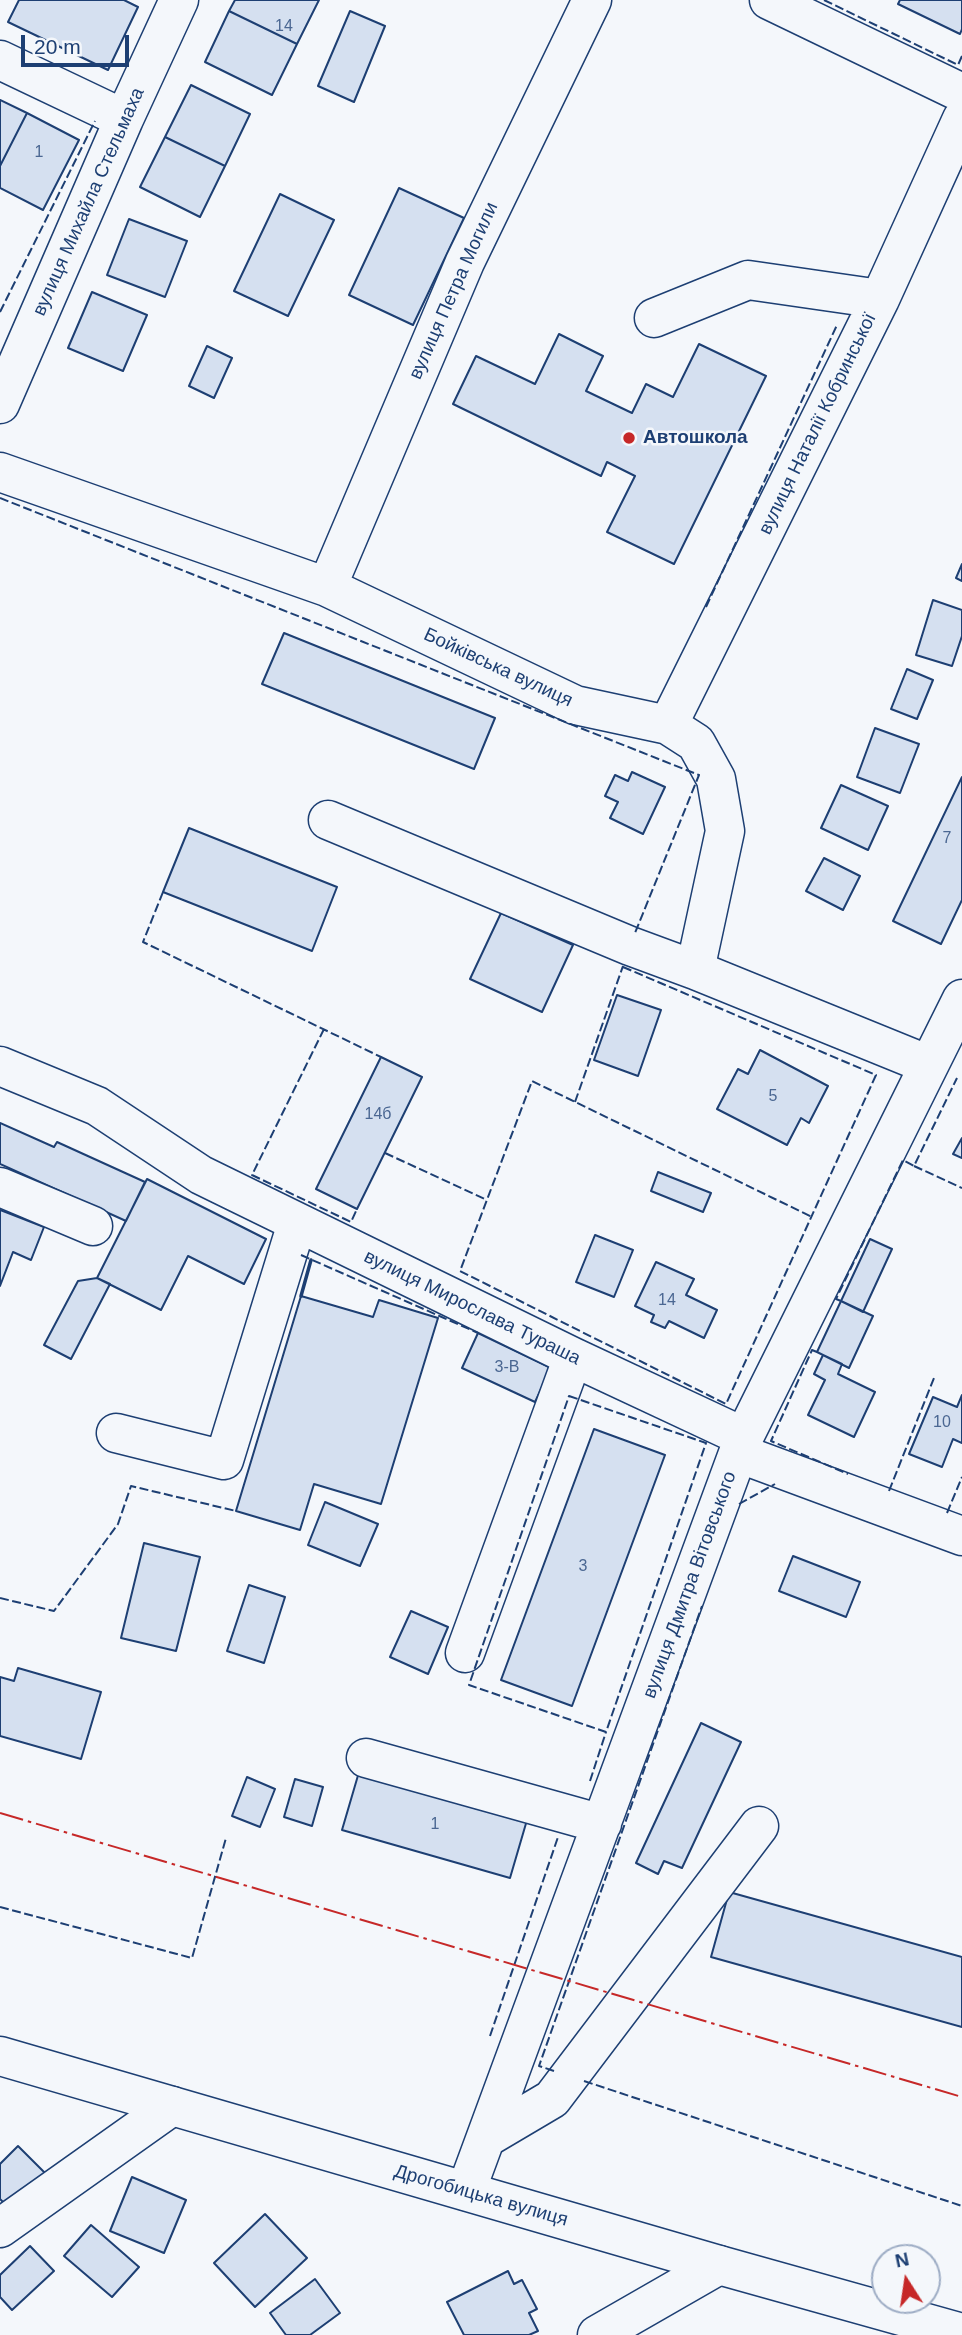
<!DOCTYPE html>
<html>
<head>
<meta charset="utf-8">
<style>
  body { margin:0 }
  #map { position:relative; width:962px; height:2335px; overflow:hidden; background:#f4f7fb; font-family:Arial,sans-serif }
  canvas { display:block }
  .north { position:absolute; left:871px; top:2244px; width:70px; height:70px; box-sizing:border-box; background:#f4f7fb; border:2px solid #9eadc5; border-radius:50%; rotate:348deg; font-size:19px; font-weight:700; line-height:28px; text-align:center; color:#1d3f73 }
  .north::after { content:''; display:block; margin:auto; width:24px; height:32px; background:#c62828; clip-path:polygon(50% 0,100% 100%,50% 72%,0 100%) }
  .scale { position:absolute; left:21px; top:35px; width:108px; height:32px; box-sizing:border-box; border:4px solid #1d3f73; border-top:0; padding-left:9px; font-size:21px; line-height:24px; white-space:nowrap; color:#1d3f73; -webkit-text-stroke:5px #f4f7fb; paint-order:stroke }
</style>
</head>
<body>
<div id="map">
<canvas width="962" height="2335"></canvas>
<div class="north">N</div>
<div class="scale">20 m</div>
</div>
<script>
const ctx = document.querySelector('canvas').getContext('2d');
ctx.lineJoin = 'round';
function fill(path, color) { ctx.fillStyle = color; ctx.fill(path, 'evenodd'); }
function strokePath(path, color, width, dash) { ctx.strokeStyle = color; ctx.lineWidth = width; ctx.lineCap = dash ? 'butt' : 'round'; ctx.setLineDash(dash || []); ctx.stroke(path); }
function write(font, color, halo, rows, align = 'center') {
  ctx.font = font + ' Arial,sans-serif'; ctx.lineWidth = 5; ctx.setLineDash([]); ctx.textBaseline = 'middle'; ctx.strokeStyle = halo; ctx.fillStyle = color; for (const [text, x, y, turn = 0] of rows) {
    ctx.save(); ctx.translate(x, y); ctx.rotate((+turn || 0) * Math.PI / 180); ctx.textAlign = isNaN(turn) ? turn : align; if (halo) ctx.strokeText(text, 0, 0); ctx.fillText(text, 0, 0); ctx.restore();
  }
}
const building = new Path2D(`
  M 19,0 L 124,0 L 138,7 L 108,70 L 8,22 Z
  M 235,0 L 319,0 L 297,44 L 229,11 Z
  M 900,0 L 962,0 L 962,29 L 960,34 L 898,4 Z
  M 229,11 L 297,44 L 272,95 L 205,62 Z
  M 350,11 L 385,26 L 354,102 L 318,86 Z
  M 191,85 L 250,114 L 225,166 L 165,137 Z
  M 0,100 L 27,113 L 0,166 Z
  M 27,113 L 79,140 L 43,210 L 0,188 L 0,166 Z
  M 165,137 L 225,166 L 200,217 L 140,187 Z
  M 399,188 L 464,218 L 413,325 L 349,295 Z
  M 280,194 L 334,220 L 288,316 L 234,291 Z
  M 129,219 L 187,241 L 165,297 L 107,275 Z
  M 92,292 L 147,315 L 123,371 L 68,348 Z
  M 559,334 L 603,356 L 586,391 L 632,413 L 646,384 L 673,397 L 699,344 L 766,376 L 674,564 L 607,532 L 635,476 L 607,462 L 601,476 L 453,404 L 476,356 L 535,384 Z
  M 207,346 L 232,358 L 214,398 L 189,386 Z
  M 962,564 L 962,581 L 956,578 Z
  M 933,600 L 962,610 L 962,636 L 952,666 L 916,655 Z
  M 284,633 L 495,718 L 474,769 L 262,684 Z
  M 907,669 L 933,680 L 917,719 L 891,709 Z
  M 875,728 L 919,744 L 900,793 L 857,777 Z
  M 632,772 L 665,787 L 643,834 L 610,818 L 618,802 L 605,796 L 615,775 L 628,781 Z
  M 962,777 L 962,900 L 941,944 L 893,921 Z
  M 841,785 L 888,806 L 868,850 L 821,828 Z
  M 189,828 L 337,887 L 312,951 L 163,892 Z
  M 824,858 L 860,876 L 843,910 L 806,891 Z
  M 501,913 L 573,945 L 542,1012 L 470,979 Z
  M 617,995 L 661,1010 L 638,1076 L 594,1060 Z
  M 760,1050 L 828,1086 L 809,1123 L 801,1118 L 787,1145 L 717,1109 L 738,1069 L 748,1074 Z
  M 381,1057 L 422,1077 L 357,1209 L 316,1189 Z
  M 0,1123 L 54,1147 L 57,1142 L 145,1182 L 126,1221 L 0,1164 Z
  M 962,1138 L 962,1158 L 953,1154 Z
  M 658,1172 L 711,1193 L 703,1212 L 651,1191 Z
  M 147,1179 L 266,1239 L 244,1284 L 188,1256 L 161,1310 L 97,1278 Z
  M 0,1210 L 44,1227 L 31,1260 L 13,1252 L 0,1286 Z
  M 595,1235 L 633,1250 L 614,1297 L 576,1282 Z
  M 870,1239 L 892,1249 L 863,1312 L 841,1301 Z
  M 656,1262 L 694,1279 L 686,1295 L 717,1310 L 704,1338 L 669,1321 L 665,1328 L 651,1322 L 654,1315 L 635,1306 Z
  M 97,1278 L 110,1284 L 71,1359 L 44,1345 L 78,1281 Z
  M 301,1296 L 373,1317 L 379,1300 L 438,1318 L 381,1504 L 314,1484 L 300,1530 L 236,1511 Z
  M 841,1301 L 873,1316 L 849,1368 L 817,1352 Z
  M 478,1333 L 551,1368 L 535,1402 L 462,1368 Z
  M 823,1355 L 842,1364 L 838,1374 L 875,1392 L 854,1437 L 808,1415 L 825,1380 L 814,1374 Z
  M 962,1395 L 962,1443 L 953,1439 L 942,1467 L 909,1454 L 933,1397 L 957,1407 Z
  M 594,1429 L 665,1455 L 572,1706 L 501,1680 Z
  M 325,1502 L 378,1524 L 360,1566 L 308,1545 Z
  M 144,1543 L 200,1557 L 176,1651 L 121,1638 Z
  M 793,1556 L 860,1582 L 846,1617 L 779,1591 Z
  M 249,1585 L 285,1597 L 264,1663 L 227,1651 Z
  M 411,1611 L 448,1627 L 428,1674 L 390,1657 Z
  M 18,1668 L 101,1692 L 81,1759 L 0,1736 L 0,1677 L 14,1681 Z
  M 701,1723 L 741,1742 L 682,1868 L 664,1861 L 658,1874 L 636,1863 Z
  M 359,1772 L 527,1820 L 510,1878 L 342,1830 Z
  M 247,1777 L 275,1789 L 260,1827 L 232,1816 Z
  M 295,1779 L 323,1787 L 312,1826 L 284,1817 Z
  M 729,1892 L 962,1957 L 962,2027 L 711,1957 Z
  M 18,2146 L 46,2174 L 10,2209 L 0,2199 L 0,2164 Z
  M 132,2177 L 186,2200 L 164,2253 L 110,2231 Z
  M 265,2214 L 307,2258 L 255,2307 L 214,2263 Z
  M 91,2225 L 139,2267 L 112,2297 L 64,2256 Z
  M 30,2246 L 54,2271 L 12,2310 L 0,2297 L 0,2275 Z
  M 508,2271 L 514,2284 L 522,2280 L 537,2309 L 529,2313 L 538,2331 L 529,2335 L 464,2335 L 447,2302 Z
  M 315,2279 L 340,2313 L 310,2335 L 286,2335 L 270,2313 Z`);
fill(building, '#d5e0f0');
strokePath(building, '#1d3f73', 2);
const minor = new Path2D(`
  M 769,0 L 962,93
  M 0,60 L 124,119
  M 654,318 L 748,280 L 880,299
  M 0,404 L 124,119 L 179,0
  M 0,472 L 327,587 L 575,705 L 668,725 L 696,743 L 716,779 L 725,831 L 695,970 L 929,1065
  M 327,587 L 465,262 L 592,0
  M 668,725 L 880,299 L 962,119
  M 328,820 L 630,946 L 695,970
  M 0,1066 L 97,1106 L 201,1175 L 573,1357 L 744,1437
  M 0,1187 L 93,1226
  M 116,1433 L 224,1460 L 297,1223
  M 738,1453 L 962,1536
  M 465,1653 L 573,1357
  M 366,1758 L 602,1824
  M 486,2138 L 552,2099 L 759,1826
  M 466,2191 L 744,1437 L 962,999
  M 0,2228 L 172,2106
  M 597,2335 L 719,2265`);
const major = new Path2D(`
  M 0,2056 L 719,2265 L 962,2333`);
strokePath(minor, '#1d3f73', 41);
strokePath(major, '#1d3f73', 41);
strokePath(minor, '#f4f7fb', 38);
strokePath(major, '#f4f7fb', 38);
strokePath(new Path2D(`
  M 824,0 L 958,65 L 962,56
  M 0,312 L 95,121
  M 0,498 L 699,775 L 635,933
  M 706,607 L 837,325
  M 163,892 L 143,942 L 381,1057
  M 623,967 L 876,1075 L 726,1404 L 460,1271 L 532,1081 L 812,1217
  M 324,1029 L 252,1175 L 351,1222 L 357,1209
  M 575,1102 L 623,966
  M 385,1153 L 487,1200
  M 914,1166 L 962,1188
  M 301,1255 L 478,1333
  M 841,1301 L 836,1299 L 903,1160 L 914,1166 L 957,1078
  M 817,1352 L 812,1350 L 771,1441 L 848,1474
  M 569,1396 L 706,1443 L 606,1732 L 469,1685 Z
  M 889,1491 L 934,1378
  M 739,1504 L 775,1484
  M 947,1513 L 962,1477
  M 0,1598 L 54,1611 L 118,1524 L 131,1486 L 236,1511
  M 590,1781 L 606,1732
  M 0,1907 L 192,1958 L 226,1838
  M 490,2036 L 558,1837
  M 554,2071 L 539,2066 L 702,1606
  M 584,2081 L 962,2206`), '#1d3f73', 2, [9, 3.5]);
strokePath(new Path2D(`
  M 301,1296 L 311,1260`), '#1d3f73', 3.5);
strokePath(new Path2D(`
  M 0,1813 L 962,2097`), '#c62828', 2, [24, 5, 3.5, 5]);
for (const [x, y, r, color] of [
  [629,438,7,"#c62828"]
]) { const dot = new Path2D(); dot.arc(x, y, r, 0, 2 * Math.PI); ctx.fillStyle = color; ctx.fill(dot); strokePath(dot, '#f4f7fb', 2.5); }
write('16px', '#4b6792', null, [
  ["14",284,27],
  ["1",39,153],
  ["7",947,839],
  ["5",773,1097],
  ["14б",378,1115],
  ["14",667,1301],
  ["3-В",507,1368],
  ["10",942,1423],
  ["3",583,1567],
  ["1",435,1825]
]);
write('19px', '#1d3f73', '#f4f7fb', [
  ["вулиця Михайла Стельмаха",89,202,-66],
  ["вулиця Петра Могили",454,291,-66],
  ["вулиця Наталії Кобринської",818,424,-64],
  ["Бойківська вулиця",498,668,25],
  ["вулиця Мирослава Тураша",472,1308,26],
  ["вулиця Дмитра Вітовського",690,1585,-70],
  ["Дрогобицька вулиця",481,2196,16]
]);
write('bold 19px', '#1d3f73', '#f4f7fb', [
  ["Автошкола",643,438]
], 'left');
</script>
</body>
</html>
